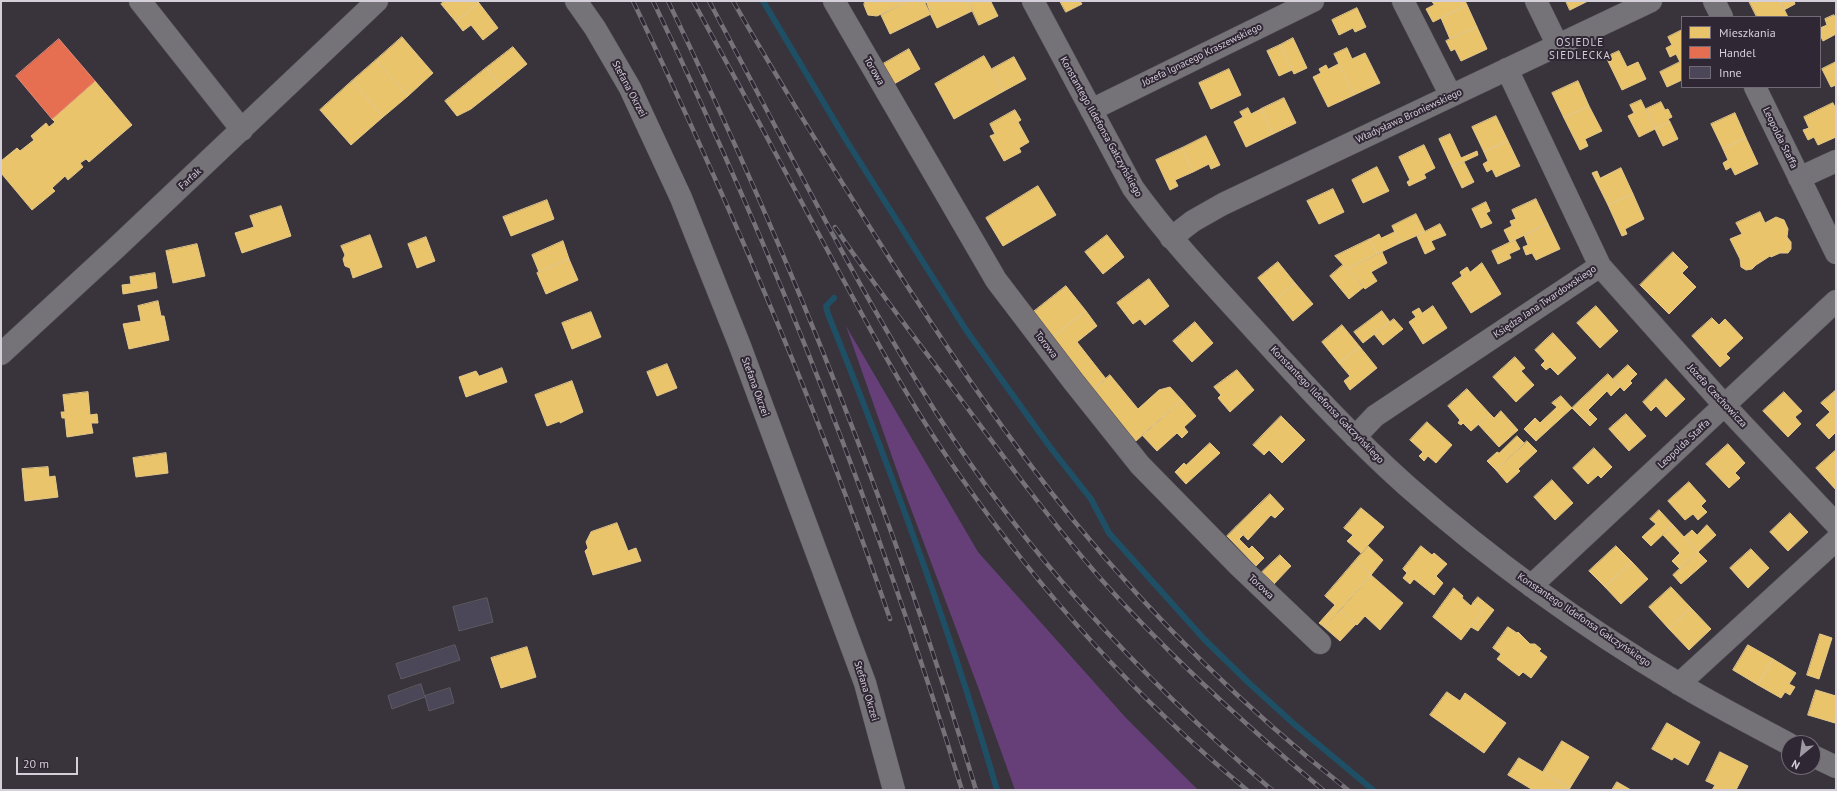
<!DOCTYPE html>
<html>
<head>
<meta charset="utf-8">
<style>
  body { margin:0 }
  #map { position:relative; width:1837px; height:791px; overflow:hidden; background:#39343c; font-family:"PT Sans",sans-serif }
  canvas { display:block }
  .frame { position:absolute; inset:0; border:2px solid #d5cfd9; pointer-events:none }
  .legend { position:absolute; left:1681px; top:16px; width:140px; height:72px; box-sizing:border-box; background:#302735; border:1px solid #726a77; margin:0; padding:5px 7px; list-style:none; font-size:12px; color:#d5cfd9 }
  .legend li { display:flex; align-items:center; gap:8px; height:20px }
  .legend b { width:20px; border:1px solid #726a77 }
  .north { position:absolute; left:1781px; top:735px; width:40px; height:40px; box-sizing:border-box; background:#302735; border:1px solid #726a77; border-radius:50%; rotate:209deg; font-size:11px; font-weight:700; line-height:16px; text-align:center; color:#d5cfd9 }
  .north::after { content:''; display:block; margin:auto; width:14px; height:18px; background:#9e99a2; clip-path:polygon(50% 0,100% 100%,50% 72%,0 100%) }
  .scale { position:absolute; left:16px; top:757px; width:62px; height:18px; box-sizing:border-box; border:2px solid #d5cfd9; border-top:0; padding-left:5px; font-size:12px; line-height:14px; white-space:nowrap; color:#d5cfd9; -webkit-text-stroke:3px #302735; paint-order:stroke }
</style>
</head>
<body>
<div id="map">
<canvas width="1837" height="791"></canvas>
<div class="frame"></div>
<ul class="legend">
<li><b style="height:11px;background:#e9c46a"></b>Mieszkania</li>
<li><b style="height:11px;background:#e76f51"></b>Handel</li>
<li><b style="height:11px;background:#4b4758"></b>Inne</li>
</ul>
<div class="north">N</div>
<div class="scale">20 m</div>
</div>
<script>
const ctx = document.querySelector('canvas').getContext('2d');
ctx.lineJoin = 'round';
function fill(path, color) { ctx.fillStyle = color; ctx.fill(path, 'evenodd'); }
function strokePath(path, color, width, dash) { ctx.strokeStyle = color; ctx.lineWidth = width; ctx.lineCap = dash ? 'butt' : 'round'; ctx.setLineDash(dash || []); ctx.stroke(path); }
function write(font, color, halo, rows, align = 'center') {
  ctx.font = font + ' "PT Sans",sans-serif'; ctx.lineWidth = 4; ctx.setLineDash([]); ctx.textBaseline = 'middle'; ctx.strokeStyle = halo; ctx.fillStyle = color; for (const [text, x, y, turn = 0] of rows) {
    ctx.save(); ctx.translate(x, y); ctx.rotate((+turn || 0) * Math.PI / 180); ctx.textAlign = isNaN(turn) ? turn : align; if (halo) ctx.strokeText(text, 0, 0); ctx.fillText(text, 0, 0); ctx.restore();
  }
}
fill(new Path2D(`
  M 846,326 L 978,552 L 1126,718 L 1198,790 L 1015,790 L 978,687 L 902,485 Z`), '#663f79');
const homes = new Path2D(`
  M 445,1 L 477,1 L 479,3 L 456,22 L 441,4 Z
  M 865,1 L 908,1 L 877,16 L 868,15 L 864,5 Z
  M 908,1 L 926,1 L 931,14 L 890,34 L 881,15 Z
  M 929,1 L 968,1 L 972,11 L 937,28 L 925,3 Z
  M 968,1 L 991,2 L 998,16 L 979,25 Z
  M 1060,1 L 1080,1 L 1082,4 L 1066,12 Z
  M 1432,1 L 1465,1 L 1467,5 L 1433,22 L 1426,9 L 1434,5 Z
  M 1566,1 L 1588,1 L 1570,10 Z
  M 1749,1 L 1780,1 L 1788,17 L 1757,17 Z
  M 1780,1 L 1794,1 L 1795,4 L 1784,10 Z
  M 479,3 L 498,28 L 483,40 L 471,25 L 463,31 L 456,22 Z
  M 1467,5 L 1477,27 L 1450,39 L 1441,18 Z
  M 1357,8 L 1366,27 L 1355,32 L 1353,28 L 1339,35 L 1332,20 Z
  M 1834,15 L 1836,19 L 1836,34 L 1823,41 L 1820,35 L 1820,28 L 1827,25 L 1825,19 Z
  M 1477,27 L 1487,49 L 1461,61 L 1455,49 L 1451,51 L 1446,41 Z
  M 1682,30 L 1682,61 L 1680,62 L 1676,54 L 1670,57 L 1666,48 L 1672,45 L 1668,37 Z
  M 402,37 L 433,73 L 408,96 L 376,60 Z
  M 1293,38 L 1307,68 L 1294,74 L 1280,45 Z
  M 1280,45 L 1292,70 L 1279,76 L 1267,51 Z
  M 513,47 L 527,64 L 500,86 L 486,68 Z
  M 1347,48 L 1352,59 L 1365,53 L 1380,83 L 1354,95 L 1334,54 Z
  M 909,49 L 920,69 L 894,84 L 883,64 Z
  M 1619,51 L 1627,67 L 1638,62 L 1646,79 L 1622,90 L 1606,57 Z
  M 984,56 L 1004,91 L 954,119 L 935,84 Z
  M 1014,57 L 1026,79 L 1004,91 L 992,69 Z
  M 376,60 L 408,96 L 383,117 L 352,81 Z
  M 1682,61 L 1682,80 L 1667,87 L 1660,72 Z
  M 1836,62 L 1836,85 L 1831,87 L 1822,69 Z
  M 1339,64 L 1354,95 L 1328,107 L 1313,77 L 1321,73 L 1319,69 L 1326,65 L 1328,69 Z
  M 486,68 L 500,86 L 471,109 L 457,116 L 445,101 Z
  M 1229,69 L 1241,95 L 1211,109 L 1199,83 Z
  M 95,81 L 132,125 L 89,162 L 86,159 L 80,163 L 83,167 L 68,180 L 65,176 L 52,188 L 55,191 L 32,210 L 1,173 L 1,161 L 17,148 L 20,151 L 34,140 L 31,136 L 46,123 L 49,127 L 55,122 L 52,119 Z
  M 352,81 L 383,117 L 351,145 L 320,110 Z
  M 1578,81 L 1589,106 L 1564,118 L 1552,93 Z
  M 1284,98 L 1296,123 L 1273,134 L 1261,109 Z
  M 1641,100 L 1655,129 L 1639,137 L 1628,116 L 1634,113 L 1630,105 Z
  M 1661,102 L 1665,110 L 1668,109 L 1672,117 L 1668,119 L 1670,122 L 1655,129 L 1646,109 Z
  M 1833,103 L 1836,109 L 1836,137 L 1818,145 L 1814,137 L 1808,140 L 1803,130 L 1809,128 L 1804,117 Z
  M 1589,106 L 1602,131 L 1585,139 L 1588,146 L 1580,150 L 1564,118 Z
  M 1248,108 L 1251,114 L 1261,109 L 1273,134 L 1246,147 L 1234,122 L 1243,117 L 1240,112 Z
  M 1015,110 L 1021,120 L 1018,122 L 1029,142 L 1019,148 L 1021,152 L 1004,161 L 990,136 L 995,134 L 990,124 Z
  M 1735,113 L 1746,138 L 1723,149 L 1711,124 Z
  M 1496,116 L 1508,141 L 1484,152 L 1472,127 Z
  M 1670,122 L 1678,139 L 1663,146 L 1655,129 Z
  M 1450,134 L 1461,158 L 1477,151 L 1478,155 L 1452,167 L 1439,139 Z
  M 1206,136 L 1220,165 L 1211,169 L 1209,164 L 1193,172 L 1182,148 Z
  M 1746,138 L 1758,164 L 1735,175 L 1731,167 L 1726,170 L 1723,163 L 1728,160 L 1723,149 Z
  M 1508,141 L 1520,166 L 1496,177 L 1492,169 L 1487,172 L 1483,164 L 1488,161 L 1484,152 Z
  M 1424,145 L 1435,168 L 1424,174 L 1426,178 L 1409,186 L 1407,182 L 1410,180 L 1399,157 Z
  M 1182,148 L 1193,172 L 1175,180 L 1178,186 L 1170,190 L 1156,160 Z
  M 1464,162 L 1474,182 L 1462,188 L 1452,167 Z
  M 1377,167 L 1389,191 L 1363,203 L 1352,180 Z
  M 1621,168 L 1633,194 L 1608,205 L 1592,173 L 1597,171 L 1600,178 Z
  M 1038,186 L 1056,215 L 1003,246 L 986,218 Z
  M 1333,189 L 1344,212 L 1319,224 L 1307,201 Z
  M 1633,194 L 1644,219 L 1625,229 L 1627,234 L 1622,236 L 1608,205 Z
  M 1536,199 L 1548,224 L 1510,242 L 1504,230 L 1512,226 L 1510,221 L 1516,219 L 1512,210 Z
  M 547,200 L 554,219 L 511,236 L 503,217 Z
  M 1486,202 L 1490,211 L 1486,213 L 1492,223 L 1481,228 L 1472,209 Z
  M 281,206 L 291,236 L 242,253 L 235,233 L 254,227 L 250,216 Z
  M 1760,212 L 1765,223 L 1776,217 L 1784,220 L 1788,229 L 1787,237 L 1791,242 L 1791,249 L 1788,253 L 1780,253 L 1771,257 L 1770,256 L 1756,265 L 1752,269 L 1746,270 L 1741,267 L 1740,259 L 1730,239 L 1742,234 L 1736,223 Z
  M 1416,214 L 1425,232 L 1400,243 L 1392,226 Z
  M 1440,224 L 1446,235 L 1431,241 L 1435,249 L 1425,254 L 1417,236 Z
  M 1548,224 L 1560,249 L 1536,260 L 1532,253 L 1526,255 L 1523,247 L 1528,245 L 1524,235 Z
  M 1395,232 L 1400,243 L 1377,254 L 1370,239 L 1379,234 L 1381,238 Z
  M 370,235 L 382,267 L 353,278 L 350,268 L 345,266 L 343,259 L 345,255 L 341,246 Z
  M 1107,235 L 1124,257 L 1103,274 L 1085,252 Z
  M 426,237 L 435,261 L 417,268 L 408,244 Z
  M 1370,239 L 1377,254 L 1347,269 L 1335,256 Z
  M 1515,240 L 1520,249 L 1509,254 L 1511,258 L 1498,264 L 1492,251 Z
  M 563,241 L 569,259 L 539,272 L 532,255 Z
  M 197,244 L 205,276 L 173,283 L 166,251 Z
  M 1382,252 L 1387,263 L 1371,272 L 1377,281 L 1365,289 L 1347,269 Z
  M 1673,252 L 1688,267 L 1682,273 L 1696,287 L 1669,314 L 1640,285 Z
  M 569,259 L 578,280 L 546,294 L 537,273 Z
  M 1278,262 L 1295,283 L 1276,300 L 1258,278 Z
  M 1482,263 L 1501,294 L 1471,313 L 1452,283 L 1462,276 L 1460,272 L 1467,267 L 1470,272 Z
  M 1343,265 L 1364,287 L 1349,299 L 1330,276 Z
  M 155,273 L 157,288 L 123,294 L 122,285 L 131,284 L 130,277 Z
  M 1149,279 L 1169,306 L 1145,325 L 1140,319 L 1133,324 L 1117,303 Z
  M 1295,283 L 1313,304 L 1293,321 L 1276,300 Z
  M 1066,286 L 1086,311 L 1051,338 L 1032,313 Z
  M 158,301 L 161,316 L 164,316 L 169,340 L 129,349 L 123,324 L 141,321 L 138,306 Z
  M 1433,306 L 1447,328 L 1423,344 L 1409,322 L 1416,317 L 1412,312 L 1419,308 L 1422,313 Z
  M 1596,306 L 1618,331 L 1600,348 L 1577,323 Z
  M 1086,311 L 1097,326 L 1077,342 L 1106,379 L 1092,391 L 1051,338 Z
  M 1382,311 L 1390,322 L 1363,343 L 1354,332 Z
  M 591,312 L 601,337 L 572,349 L 562,323 Z
  M 1712,318 L 1719,325 L 1725,319 L 1743,338 L 1726,354 L 1730,358 L 1720,367 L 1692,336 Z
  M 1394,319 L 1403,329 L 1383,345 L 1374,334 Z
  M 1195,322 L 1213,343 L 1192,362 L 1173,341 Z
  M 1342,325 L 1360,347 L 1339,363 L 1322,342 Z
  M 1553,333 L 1576,358 L 1558,375 L 1550,367 L 1546,370 L 1541,365 L 1545,361 L 1535,350 Z
  M 1360,347 L 1377,368 L 1350,390 L 1344,381 L 1350,376 L 1339,363 Z
  M 1515,357 L 1525,368 L 1521,371 L 1534,385 L 1516,402 L 1493,377 Z
  M 667,364 L 677,388 L 657,396 L 647,372 Z
  M 1628,365 L 1637,374 L 1630,381 L 1632,383 L 1624,391 L 1613,379 Z
  M 502,368 L 507,382 L 466,397 L 459,377 L 476,371 L 479,376 Z
  M 1237,370 L 1254,390 L 1230,412 L 1218,398 L 1221,395 L 1214,387 Z
  M 1608,374 L 1620,387 L 1611,396 L 1607,391 L 1588,410 L 1597,419 L 1590,426 L 1572,408 Z
  M 1110,375 L 1138,409 L 1159,390 L 1170,387 L 1182,400 L 1136,441 L 1092,391 Z
  M 1666,379 L 1685,399 L 1666,417 L 1656,406 L 1651,411 L 1643,402 Z
  M 572,381 L 583,412 L 560,423 L 560,421 L 547,426 L 535,395 Z
  M 1467,389 L 1490,414 L 1471,431 L 1463,423 L 1461,425 L 1458,423 L 1460,420 L 1448,406 Z
  M 1835,391 L 1836,432 L 1829,439 L 1816,425 L 1830,412 L 1821,403 Z
  M 88,392 L 90,415 L 97,414 L 98,423 L 91,423 L 93,433 L 67,437 L 65,418 L 62,418 L 61,412 L 65,412 L 63,395 Z
  M 1784,392 L 1802,411 L 1795,417 L 1801,424 L 1788,437 L 1763,411 Z
  M 1561,396 L 1572,408 L 1536,441 L 1524,429 L 1535,418 L 1540,423 L 1557,407 L 1552,403 Z
  M 1182,400 L 1196,416 L 1184,427 L 1188,432 L 1182,438 L 1177,433 L 1157,451 L 1142,435 Z
  M 1501,411 L 1518,430 L 1499,447 L 1478,424 L 1490,414 L 1494,418 Z
  M 1626,414 L 1646,436 L 1629,451 L 1609,429 Z
  M 1281,416 L 1305,440 L 1282,463 L 1269,450 L 1264,455 L 1253,445 Z
  M 1427,422 L 1452,445 L 1436,463 L 1428,456 L 1424,461 L 1419,456 L 1423,452 L 1410,440 Z
  M 1517,436 L 1524,443 L 1496,470 L 1487,461 L 1497,452 L 1499,453 Z
  M 1527,441 L 1537,451 L 1518,469 L 1520,471 L 1507,483 L 1496,470 Z
  M 1210,443 L 1220,453 L 1186,484 L 1175,472 L 1184,463 L 1186,465 Z
  M 1728,444 L 1745,463 L 1735,473 L 1740,478 L 1729,488 L 1706,464 Z
  M 1594,448 L 1612,467 L 1601,478 L 1598,475 L 1588,484 L 1573,468 Z
  M 1836,450 L 1836,490 L 1816,468 Z
  M 166,453 L 168,473 L 136,477 L 133,458 Z
  M 48,467 L 49,477 L 55,476 L 58,497 L 25,501 L 22,469 Z
  M 1552,480 L 1573,503 L 1555,520 L 1534,497 Z
  M 1689,482 L 1706,501 L 1701,506 L 1707,512 L 1698,520 L 1693,514 L 1685,520 L 1668,501 Z
  M 1270,494 L 1284,509 L 1275,518 L 1271,515 L 1248,540 L 1236,527 Z
  M 1361,508 L 1384,527 L 1361,553 L 1347,541 L 1353,535 L 1344,528 Z
  M 1659,510 L 1673,525 L 1651,546 L 1642,537 L 1656,524 L 1650,519 Z
  M 1790,513 L 1808,532 L 1788,551 L 1770,532 Z
  M 617,523 L 628,551 L 636,548 L 641,561 L 593,575 L 585,551 L 588,548 L 586,542 L 591,532 Z
  M 1673,525 L 1698,552 L 1680,569 L 1672,561 L 1680,553 L 1663,535 Z
  M 1707,525 L 1716,535 L 1698,552 L 1684,537 L 1692,530 L 1697,535 Z
  M 1236,527 L 1243,535 L 1239,539 L 1249,549 L 1252,546 L 1264,558 L 1256,566 L 1227,536 Z
  M 1368,546 L 1383,560 L 1371,575 L 1355,561 Z
  M 1421,546 L 1432,555 L 1434,553 L 1447,564 L 1436,576 L 1443,583 L 1434,595 L 1414,579 L 1410,584 L 1403,578 L 1407,573 L 1403,569 Z
  M 1616,546 L 1632,562 L 1605,587 L 1589,571 Z
  M 1751,549 L 1769,568 L 1748,588 L 1730,568 Z
  M 1698,552 L 1707,561 L 1681,584 L 1673,575 Z
  M 1280,555 L 1291,566 L 1274,584 L 1262,572 Z
  M 1355,561 L 1371,575 L 1324,627 L 1319,623 L 1335,605 L 1325,596 Z
  M 1632,562 L 1648,579 L 1621,604 L 1605,587 Z
  M 1371,575 L 1403,603 L 1380,630 L 1365,616 L 1357,625 L 1340,610 Z
  M 1671,587 L 1691,608 L 1669,629 L 1649,607 Z
  M 1454,588 L 1463,596 L 1462,598 L 1471,606 L 1473,603 L 1483,611 L 1461,640 L 1433,617 Z
  M 1478,597 L 1494,610 L 1478,631 L 1471,627 L 1483,611 L 1473,603 Z
  M 1691,608 L 1711,629 L 1689,650 L 1669,629 Z
  M 1340,610 L 1356,624 L 1340,641 L 1324,627 Z
  M 1508,627 L 1517,633 L 1518,632 L 1530,644 L 1535,644 L 1541,649 L 1539,651 L 1547,657 L 1531,678 L 1523,672 L 1519,676 L 1497,659 L 1501,654 L 1493,648 Z
  M 1820,634 L 1832,638 L 1819,679 L 1807,675 Z
  M 1748,645 L 1773,659 L 1758,685 L 1733,670 Z
  M 527,647 L 536,677 L 501,688 L 491,658 Z
  M 1773,659 L 1796,673 L 1789,684 L 1795,687 L 1790,695 L 1785,692 L 1781,698 L 1758,685 Z
  M 1816,690 L 1836,696 L 1835,723 L 1808,715 Z
  M 1447,692 L 1460,701 L 1465,693 L 1506,723 L 1484,753 L 1430,715 Z
  M 1667,723 L 1700,742 L 1688,765 L 1674,757 L 1672,760 L 1652,749 Z
  M 1562,741 L 1589,757 L 1570,788 L 1543,772 Z
  M 1720,752 L 1748,766 L 1736,790 L 1712,790 L 1715,785 L 1706,781 Z
  M 1519,758 L 1570,788 L 1569,790 L 1533,790 L 1508,775 Z
  M 1617,782 L 1631,790 L 1612,790 Z`);
fill(homes, '#e9c46a');
strokePath(homes, '#e3c78b', 1);
const shops = new Path2D(`
  M 59,39 L 95,81 L 52,119 L 16,76 Z`);
fill(shops, '#e76f51');
strokePath(shops, '#e28c7a', 1);
strokePath(new Path2D(`
  M 763,1 L 846,140 L 966,330 L 1050,447 L 1091,499 L 1109,533 L 1204,639 L 1250,684 L 1294,724 L 1373,790
  M 834,298 L 826,306 L 828,314 C 891,470 950,628 997,790`), '#1f4f65', 6);
const building = new Path2D(`
  M 487,598 L 493,622 L 459,631 L 453,607 Z
  M 455,645 L 460,660 L 401,679 L 396,664 Z
  M 421,684 L 425,697 L 392,709 L 388,696 Z
  M 450,688 L 454,703 L 429,711 L 425,696 Z`);
fill(building, '#4b4758');
strokePath(building, '#5d5a61', 1);
const minor = new Path2D(`
  M 140,1 L 242,130
  M 576,1 L 595,28 L 630,88 L 681,198 L 740,346 L 865,683 L 894,790
  M 834,1 L 996,280 L 1073,381 L 1140,465 L 1239,566 L 1320,643
  M 1033,1 L 1133,188 C 1169,238 1211,282 1252,327 C 1302,382 1352,437 1407,486 C 1491,560 1582,626 1678,683 C 1714,705 1752,724 1789,744
  M 1403,1 L 1451,96
  M 1536,1 L 1558,46
  M 1714,1 L 1722,17
  M 1755,87 L 1836,253
  M 1091,110 L 1313,1
  M 1799,178 L 1836,161
  M 1171,238 L 1193,221 L 1223,204 L 1651,1
  M 1600,266 L 1725,406 L 1836,524
  M 1,354 L 116,248 L 377,1
  M 1355,437 L 1375,416 L 1600,266 L 1507,69
  M 1531,586 L 1836,301
  M 1679,684 L 1836,540
  M 1813,756 L 1836,767`);
strokePath(minor, '#57535a', 23);
strokePath(minor, '#757278', 22);
const rail = new Path2D(`
  M 633,1 C 729,202 818,408 890,619
  M 653,1 C 776,256 879,519 962,790
  M 668,1 C 791,256 895,519 976,790
  M 693,1 C 737,81 780,161 823,242 C 865,320 907,400 958,473 C 1039,590 1137,699 1247,790
  M 709,1 C 783,139 853,281 937,414 C 1028,556 1144,681 1272,790
  M 733,1 C 782,87 835,172 888,256 C 946,347 1006,437 1074,521 C 1155,620 1248,711 1348,790
  M 835,227 C 873,284 916,339 957,394 C 1003,456 1049,519 1100,578 C 1168,655 1244,724 1323,790`);
strokePath(rail, '#757278', 4.5);
strokePath(rail, '#302735', 3, [9]);
write('10px', '#d5cfd9', '#302735', [
  ["Józefa Ignacego Kraszewskiego",1202,55,-26],
  ["Torowa",874,71,60],
  ["Stefana Okrzei",629,89,62],
  ["Władysława Broniewskiego",1409,116,-25],
  ["Konstantego Ildefonsa Gałczyńskiego",1101,127,61],
  ["Leopolda Staffa",1780,138,64],
  ["Farfak",190,179,-43],
  ["Księdza Jana Twardowskiego",1545,302,-34],
  ["Torowa",1046,345,53],
  ["Stefana Okrzei",755,387,70],
  ["Józefa Czechowicza",1717,396,47],
  ["Konstantego Ildefonsa Gałczyńskiego",1327,405,46],
  ["Leopolda Staffa",1684,444,-43],
  ["Torowa",1261,587,43],
  ["Konstantego Ildefonsa Gałczyńskiego",1584,620,34],
  ["Stefana Okrzei",866,691,73]
]);
ctx.letterSpacing = '1px';
write('11px', '#d5cfd9', '#302735', [
  ["OSIEDLE",1580,43],
  ["SIEDLECKA",1580,56]
]);
ctx.letterSpacing = '0px';
</script>
</body>
</html>
